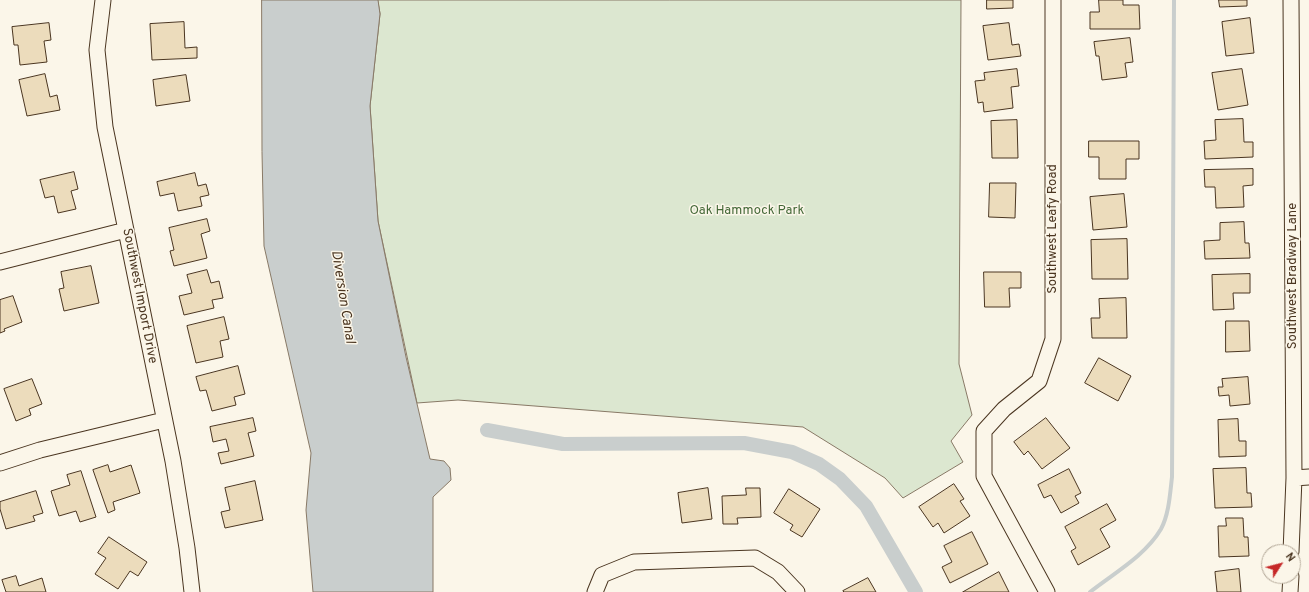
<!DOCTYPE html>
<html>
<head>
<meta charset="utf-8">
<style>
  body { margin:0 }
  #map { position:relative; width:1309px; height:592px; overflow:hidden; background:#fbf6e9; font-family:Overpass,sans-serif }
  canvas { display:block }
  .north { position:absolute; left:1261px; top:544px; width:40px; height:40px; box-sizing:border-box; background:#fbf6e9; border:1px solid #b4a999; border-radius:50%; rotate:54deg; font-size:11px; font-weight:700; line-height:16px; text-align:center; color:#4a3520 }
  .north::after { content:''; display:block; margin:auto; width:14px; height:18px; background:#c62828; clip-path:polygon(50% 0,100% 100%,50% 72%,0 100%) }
</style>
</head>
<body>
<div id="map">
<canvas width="1309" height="592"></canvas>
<div class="north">N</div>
</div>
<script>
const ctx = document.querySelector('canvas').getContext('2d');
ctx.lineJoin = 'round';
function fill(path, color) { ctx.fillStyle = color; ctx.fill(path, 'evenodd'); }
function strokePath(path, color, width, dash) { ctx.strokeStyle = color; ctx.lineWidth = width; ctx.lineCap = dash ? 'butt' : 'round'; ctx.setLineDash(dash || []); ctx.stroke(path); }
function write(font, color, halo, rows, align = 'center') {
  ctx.font = font + ' Overpass,sans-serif'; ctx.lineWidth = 3; ctx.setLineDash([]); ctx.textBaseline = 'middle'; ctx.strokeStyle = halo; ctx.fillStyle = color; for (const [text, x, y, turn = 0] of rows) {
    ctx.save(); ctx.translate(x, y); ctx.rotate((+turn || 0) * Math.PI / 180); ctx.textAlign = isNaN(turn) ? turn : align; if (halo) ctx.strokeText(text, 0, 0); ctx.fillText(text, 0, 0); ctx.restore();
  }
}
const green = new Path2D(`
  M 378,0 L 961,0 L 959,364 L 972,415 L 951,441 L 963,462 L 903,498 L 885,478 L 803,427 L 458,400 L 417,403 L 378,221 L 370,106 L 380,14 Z`);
fill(green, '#dce7d0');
strokePath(green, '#887966', 1);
const water = new Path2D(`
  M 262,0 L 378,0 L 380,14 L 370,106 L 378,221 L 406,357 L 430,459 L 444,461 L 450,468 L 451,480 L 433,497 L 433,592 L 313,592 L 306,510 L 311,453 L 264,246 L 262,152 Z`);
fill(water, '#c9cecd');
strokePath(water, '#887966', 1);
strokePath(new Path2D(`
  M 1090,592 C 1114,573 1145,556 1161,529 C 1169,514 1170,494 1172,477 L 1174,0`), '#c9cecd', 4);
strokePath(new Path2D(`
  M 487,430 L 563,444 L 744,443 L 792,452 L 819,464 L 840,479 L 866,506 L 916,592`), '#c9cecd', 14);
const building = new Path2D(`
  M 987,0 L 1013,0 L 1013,8 L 987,9 Z
  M 1099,0 L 1123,0 L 1123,5 L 1139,5 L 1140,29 L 1090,29 L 1090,12 L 1099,12 Z
  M 1219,0 L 1247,0 L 1247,6 L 1220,7 Z
  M 1250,18 L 1254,53 L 1226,56 L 1222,22 Z
  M 184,22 L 185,48 L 197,47 L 197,58 L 152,60 L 150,24 Z
  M 49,23 L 51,40 L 44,41 L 47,62 L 20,65 L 18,45 L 14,45 L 12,27 Z
  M 1009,23 L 1012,45 L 1019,44 L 1021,56 L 988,60 L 983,26 Z
  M 1130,38 L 1133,62 L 1125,63 L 1127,77 L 1102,80 L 1099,56 L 1096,56 L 1094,42 Z
  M 1017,69 L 1019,86 L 1011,87 L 1013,108 L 984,112 L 983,102 L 978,103 L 975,81 L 985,80 L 984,73 Z
  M 1242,69 L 1248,105 L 1218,110 L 1212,73 Z
  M 45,74 L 50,97 L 57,95 L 60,110 L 27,116 L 19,80 Z
  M 186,75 L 190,101 L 156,106 L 153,80 Z
  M 1243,119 L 1244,142 L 1253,142 L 1253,157 L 1205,159 L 1204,141 L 1216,140 L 1215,120 Z
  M 1017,120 L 1018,158 L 992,158 L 991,121 Z
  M 1089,141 L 1139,141 L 1139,159 L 1126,159 L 1126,179 L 1099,179 L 1099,157 L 1089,157 Z
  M 1253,169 L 1253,185 L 1243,186 L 1244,207 L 1216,208 L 1215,187 L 1205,187 L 1204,170 Z
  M 74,172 L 78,189 L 71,191 L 76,209 L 58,213 L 54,196 L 45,198 L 40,180 Z
  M 195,173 L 198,186 L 206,184 L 209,195 L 200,197 L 202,206 L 178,211 L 174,193 L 160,196 L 157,182 Z
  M 990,183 L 1016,183 L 1015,218 L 989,217 Z
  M 1124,194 L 1127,227 L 1093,230 L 1090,197 Z
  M 207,219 L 210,231 L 201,234 L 207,258 L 174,266 L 170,251 L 174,250 L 169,228 Z
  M 1244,222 L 1245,243 L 1249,243 L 1250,258 L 1205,259 L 1204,241 L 1220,240 L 1220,223 Z
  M 1127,239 L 1128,279 L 1092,279 L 1091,240 Z
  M 91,266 L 99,303 L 64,311 L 59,289 L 64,288 L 61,272 Z
  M 207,270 L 211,283 L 219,281 L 223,298 L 212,300 L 214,308 L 184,315 L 179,296 L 192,293 L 187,275 Z
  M 984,272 L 1021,272 L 1021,288 L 1009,288 L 1010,307 L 985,307 Z
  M 1250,274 L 1250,293 L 1233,293 L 1234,309 L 1213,310 L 1212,275 Z
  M 13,296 L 22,322 L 4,329 L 5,331 L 0,333 L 0,300 Z
  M 1126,298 L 1127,338 L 1092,338 L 1091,318 L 1100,318 L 1099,299 Z
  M 224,317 L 229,339 L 220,341 L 223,357 L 196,363 L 187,326 Z
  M 1226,321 L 1249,321 L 1250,351 L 1226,352 Z
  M 1099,358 L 1131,376 L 1118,401 L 1085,383 Z
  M 238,366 L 245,394 L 234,397 L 236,405 L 212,411 L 206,390 L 200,391 L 196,377 Z
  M 1248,377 L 1250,404 L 1230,406 L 1229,395 L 1219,396 L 1218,387 L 1223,387 L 1222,379 Z
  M 32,379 L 42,404 L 29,409 L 31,415 L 16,421 L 4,389 Z
  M 253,418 L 256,431 L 248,433 L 254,456 L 221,464 L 218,453 L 229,451 L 226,439 L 213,442 L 210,427 Z
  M 1046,418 L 1070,448 L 1042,469 L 1028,451 L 1024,455 L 1014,442 Z
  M 1238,419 L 1239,441 L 1246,441 L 1246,456 L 1219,457 L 1218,420 Z
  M 108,465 L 110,472 L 131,465 L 140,493 L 113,502 L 115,510 L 108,513 L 93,470 Z
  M 1246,468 L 1247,493 L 1251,493 L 1252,507 L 1215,508 L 1213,469 Z
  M 1069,469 L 1081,493 L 1075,496 L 1079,503 L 1061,513 L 1051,495 L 1044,498 L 1038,485 Z
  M 81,471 L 96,517 L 80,522 L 76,511 L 59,516 L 51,491 L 70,485 L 67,475 Z
  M 255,481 L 263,520 L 225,528 L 221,512 L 230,510 L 225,488 Z
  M 954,484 L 964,499 L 960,501 L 970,516 L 944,533 L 938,523 L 933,527 L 919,507 Z
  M 708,488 L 712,519 L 682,523 L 678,493 Z
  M 746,488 L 760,488 L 761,517 L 737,518 L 738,524 L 723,524 L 722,496 L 746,495 Z
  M 789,489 L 820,509 L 802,537 L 790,530 L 793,525 L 774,513 Z
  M 36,491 L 43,513 L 33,516 L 35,521 L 6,529 L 0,509 L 0,502 Z
  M 1107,504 L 1116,520 L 1100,529 L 1110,547 L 1078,565 L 1071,551 L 1076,548 L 1065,527 Z
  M 1226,518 L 1243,518 L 1244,537 L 1248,537 L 1249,556 L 1219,557 L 1218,526 L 1226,526 Z
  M 972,532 L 988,564 L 950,583 L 942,567 L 952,562 L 944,546 Z
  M 109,537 L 147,562 L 138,576 L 130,571 L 118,589 L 95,574 L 106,558 L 98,553 Z
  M 1239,569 L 1241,592 L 1217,592 L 1215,572 Z
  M 999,572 L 1009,592 L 963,592 Z
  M 16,576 L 19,586 L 42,578 L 46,592 L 6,592 L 2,580 Z
  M 868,578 L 876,592 L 844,592 L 843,591 Z`);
fill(building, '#ecdcbc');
strokePath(building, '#4a3520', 1);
const minor = new Path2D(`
  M 103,0 L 97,50 L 105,127 L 173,461 L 187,548 L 192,592
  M 1291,0 L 1294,478 L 1291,552
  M 0,262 L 126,230
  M 0,463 L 40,450 L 164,420
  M 1294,478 L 1309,477
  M 595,592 L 602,575 L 634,562 L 755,558 L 778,572 L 797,592
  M 1047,592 L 984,476 L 984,431 L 1004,409 L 1039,381 L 1053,339 L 1053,0
  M 1290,592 L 1291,576`);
strokePath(minor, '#4a3520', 17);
strokePath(minor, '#fbf6e9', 15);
write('13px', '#436837', '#fbf6e9', [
  ["Oak Hammock Park",747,211]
]);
write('13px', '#4a3520', '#fbf6e9', [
  ["Southwest Leafy Road",1053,229,-90],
  ["Southwest Bradway Lane",1293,276,-90],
  ["Southwest Import Drive",139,296,79]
]);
write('italic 14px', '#4a3520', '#fbf6e9', [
  ["Diversion Canal",342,297,81]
]);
</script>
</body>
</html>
